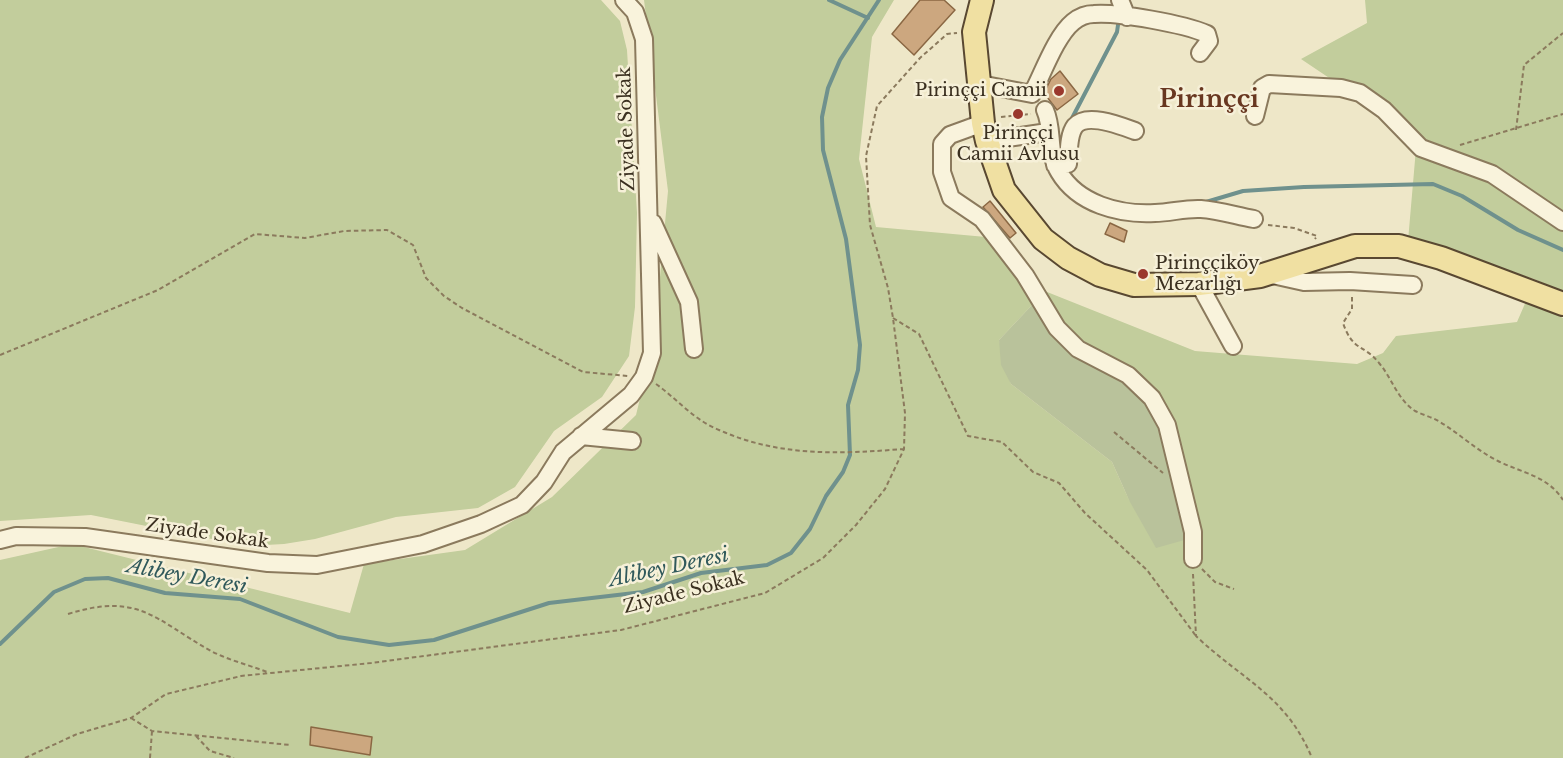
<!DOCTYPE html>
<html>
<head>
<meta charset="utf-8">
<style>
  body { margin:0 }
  canvas { display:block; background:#eee7c8 }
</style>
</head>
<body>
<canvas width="1563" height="758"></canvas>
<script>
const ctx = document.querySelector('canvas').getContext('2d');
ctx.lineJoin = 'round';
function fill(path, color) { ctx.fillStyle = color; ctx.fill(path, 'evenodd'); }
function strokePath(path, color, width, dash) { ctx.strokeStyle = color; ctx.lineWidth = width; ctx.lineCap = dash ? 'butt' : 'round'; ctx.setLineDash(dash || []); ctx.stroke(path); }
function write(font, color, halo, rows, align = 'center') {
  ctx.font = font + ' "Libre Baskerville",serif'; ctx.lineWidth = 5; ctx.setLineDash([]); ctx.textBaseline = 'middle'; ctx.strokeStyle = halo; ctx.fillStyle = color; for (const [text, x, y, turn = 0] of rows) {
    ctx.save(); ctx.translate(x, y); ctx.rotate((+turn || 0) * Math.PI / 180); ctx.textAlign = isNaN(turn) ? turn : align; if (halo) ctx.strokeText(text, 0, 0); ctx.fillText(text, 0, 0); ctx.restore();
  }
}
fill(new Path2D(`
  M 0,0 L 601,0 L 620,21 L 627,50 L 637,213 L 635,307 L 629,356 L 602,397 L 554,431 L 515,487 L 478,508 L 396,517 L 315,539 L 284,544 L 247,546 L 91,515 L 0,521 Z
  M 644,0 L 894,0 L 872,37 L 859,159 L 876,227 L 986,237 L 1017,280 L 1195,351 L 1357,364 L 1383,353 L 1396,336 L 1517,322 L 1527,299 L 1563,318 L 1563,758 L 0,758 L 0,560 L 72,544 L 350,613 L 364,564 L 465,550 L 552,497 L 636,415 L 654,341 L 668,191 ZM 1032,305 L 1066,347 L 1130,502 L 1112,462 L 1011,384 L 999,340 Z
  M 1365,0 L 1563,0 L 1563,292 L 1534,279 L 1408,241 L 1417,137 L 1301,59 L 1367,23 Z`), '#c2cd9c');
fill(new Path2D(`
  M 1032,305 L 1066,347 L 1125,378 L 1148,398 L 1163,426 L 1188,539 L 1156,548 L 1130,502 L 1112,462 L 1011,384 L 1001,365 L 999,340 Z`), '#b9c29b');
strokePath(new Path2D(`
  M 829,0 L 868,18
  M 1070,122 L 1117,32 L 1119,18
  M 1206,202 L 1243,191 L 1304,187 L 1433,184 L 1462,196 L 1518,230 L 1563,250
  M 0,644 L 54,592 L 85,579 L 108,578 L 165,593 L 240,599 L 338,637 L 389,645 L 434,640 L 549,603 L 643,592 L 701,573 L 767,565 L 791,553 L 810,529 L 826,496 L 843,472 L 850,455 L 848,405 L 858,370 L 860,345 L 846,239 L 823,150 L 822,117 L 828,88 L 840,60 L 879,0`), '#6f918d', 4);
const building = new Path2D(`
  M 920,0 L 944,0 L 955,10 L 914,55 L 892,34 Z
  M 1060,71 L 1078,94 L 1057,110 L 1044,93 L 1051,79 Z
  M 990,201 L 1016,233 L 1010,238 L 983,207 Z
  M 1110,223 L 1127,231 L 1124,242 L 1105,234 Z
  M 311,727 L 372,737 L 370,755 L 310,745 Z`);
fill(building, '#cca77f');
strokePath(building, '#8a6743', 1.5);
const minor = new Path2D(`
  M 1120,0 L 1127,17
  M 980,84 L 1032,94
  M 1032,94 C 1043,73 1056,36 1073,22 C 1079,17 1085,14 1094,14 C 1118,12 1184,24 1207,34 L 1209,41 L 1200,53
  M 1045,110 C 1054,130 1047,152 1059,172 C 1078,204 1119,215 1155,213 C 1170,213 1185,208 1201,209 C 1218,210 1237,216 1254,219
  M 1255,116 L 1262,88 L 1269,84 L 1341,88 L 1360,93 L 1384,110 L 1421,148 L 1492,174 L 1563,222
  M 983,123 L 950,135 L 942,144 L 942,172 L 951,198 L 982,219 L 1025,275 L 1057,328 L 1078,349 L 1128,375 L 1152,398 L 1167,425 L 1193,532 L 1193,559
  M 987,141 L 1048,132
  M 1055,165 L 1068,164 C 1069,153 1068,135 1075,126 C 1087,112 1121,126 1135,131
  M 653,223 L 689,302 L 694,349
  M 1268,274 L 1304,282 L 1350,281 L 1413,285
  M 1199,284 L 1233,346
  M 581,436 L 632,441
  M 0,540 L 16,536 L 85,537 L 268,563 L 317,565 L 423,544 L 481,524 L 522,505 L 544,482 L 563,452 L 631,395 L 644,377 L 652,353 L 644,39 L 635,12 L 624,0`);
const major = new Path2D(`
  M 982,0 L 974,32 L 983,123 L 987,141 L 1004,190 L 1043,239 L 1068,258 L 1100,275 L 1134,285 L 1199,284 L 1260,276 L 1355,246 L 1399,246 L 1441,258 L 1563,304`);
strokePath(minor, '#8b7a5d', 20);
strokePath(major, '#594831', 26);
strokePath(new Path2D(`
  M 1001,117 L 1031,114
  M 1516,130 L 1524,65 L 1563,33
  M 1460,145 L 1563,114
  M 1268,225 L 1294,228 L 1317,236 L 1315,239
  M 1352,297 L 1352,309 L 1343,323 C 1353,352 1364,344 1379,363 C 1392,378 1397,399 1415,411 C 1423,415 1432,417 1440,422 C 1460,434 1476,450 1498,461 C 1522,473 1548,476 1563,500
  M 893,318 L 919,334 L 968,436 L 1002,442 L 1033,472 L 1059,483 L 1085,513 L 1147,570 L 1196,636
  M 0,355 L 158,290 L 255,234 L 305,238 L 344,231 L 387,230 L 413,245 L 426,278 L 444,296 L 462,308 L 583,372 L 628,376
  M 656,384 C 677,399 694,420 719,430 C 780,457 839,454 904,449
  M 1114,432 L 1163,473
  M 1202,569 L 1215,582 L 1234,589
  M 1193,574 L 1196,636 C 1242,680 1286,695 1312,758
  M 68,614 C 139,592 154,619 211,651 C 228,660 249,665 267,672
  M 131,718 L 152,731 L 290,745
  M 196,736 L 210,751 L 234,758
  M 25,758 L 77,734 L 131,718 L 166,694 L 241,676 L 371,663 L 621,630 L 765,593 L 823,558 L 856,525 L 885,489 L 904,449 L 905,413 L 893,318 L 888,288 L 870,225 L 866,156 L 877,106 L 920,58 L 947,34 L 957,33
  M 150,758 L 152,731`), '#8b7a5d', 2, [4.5, 3]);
strokePath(minor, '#f9f3dc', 16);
strokePath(major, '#f0e0a2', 22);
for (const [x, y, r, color] of [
  [1059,91,6,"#9a382d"],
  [1018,114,6,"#9a382d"],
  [1143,274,6,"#9a382d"]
]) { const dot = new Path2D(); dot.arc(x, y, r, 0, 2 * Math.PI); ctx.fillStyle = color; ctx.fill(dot); strokePath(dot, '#f6f0d8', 2); }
write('18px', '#3b3020', '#f6f0d8', [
  ["Pirinççi Camii",1047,91],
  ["Pirinççi",1018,134,"center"],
  ["Camii Avlusu",1018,155,"center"],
  ["Pirinççiköy",1155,264,"left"],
  ["Mezarlığı",1155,285,"left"]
], 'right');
write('18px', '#3b3020', '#f6f0d8', [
  ["Ziyade Sokak",627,129,-92],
  ["Ziyade Sokak",207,534,8],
  ["Ziyade Sokak",684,593,-14]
]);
write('italic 20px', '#30595b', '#f6f0d8', [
  ["Alibey Deresi",669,568,-12],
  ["Alibey Deresi",187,577,10]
]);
write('bold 24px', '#683720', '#f6f0d8', [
  ["Pirinççi",1209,100]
]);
</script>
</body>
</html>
